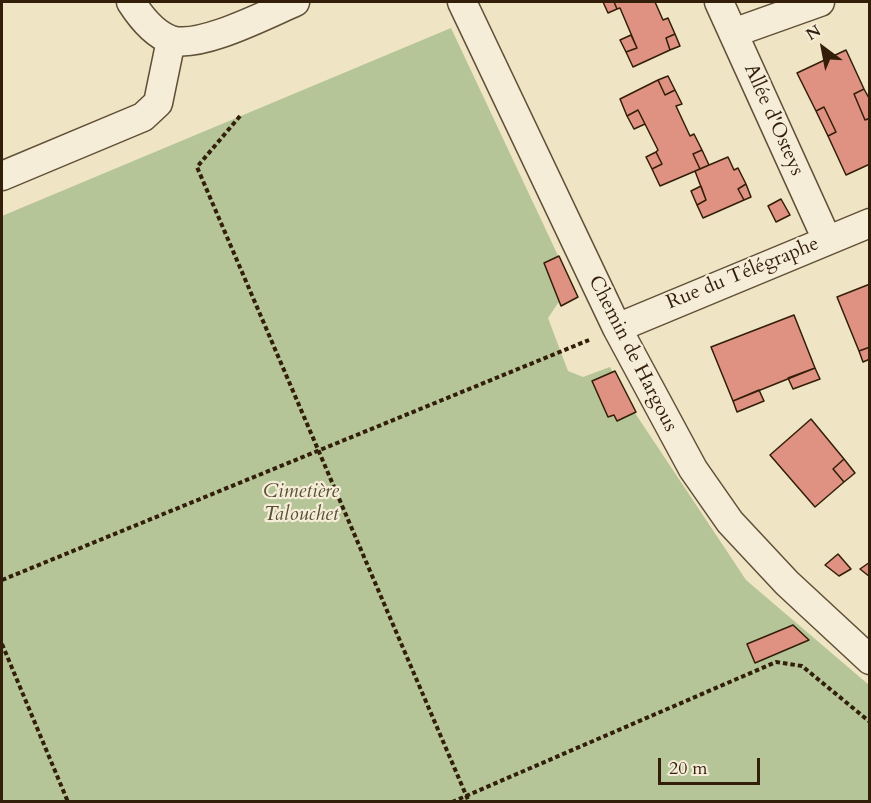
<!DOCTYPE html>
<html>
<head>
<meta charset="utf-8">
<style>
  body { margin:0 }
  #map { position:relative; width:871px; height:803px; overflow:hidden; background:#efe4c3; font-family:Cardo,serif }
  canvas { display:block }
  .frame { position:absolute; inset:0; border:3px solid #321e09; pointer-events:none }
  .north { position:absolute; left:793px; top:18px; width:60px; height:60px; -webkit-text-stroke:4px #f5edd8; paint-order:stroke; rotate:328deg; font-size:16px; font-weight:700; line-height:24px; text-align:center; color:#321e09 }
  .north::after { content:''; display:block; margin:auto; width:21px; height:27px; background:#321e09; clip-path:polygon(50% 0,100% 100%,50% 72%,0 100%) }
  .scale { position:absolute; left:658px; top:758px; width:102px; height:27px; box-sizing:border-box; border:3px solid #321e09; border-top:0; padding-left:8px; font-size:18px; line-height:21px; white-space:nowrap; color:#321e09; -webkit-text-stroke:4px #f5edd8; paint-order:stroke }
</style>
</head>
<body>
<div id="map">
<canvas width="871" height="803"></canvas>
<div class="frame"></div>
<div class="north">N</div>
<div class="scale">20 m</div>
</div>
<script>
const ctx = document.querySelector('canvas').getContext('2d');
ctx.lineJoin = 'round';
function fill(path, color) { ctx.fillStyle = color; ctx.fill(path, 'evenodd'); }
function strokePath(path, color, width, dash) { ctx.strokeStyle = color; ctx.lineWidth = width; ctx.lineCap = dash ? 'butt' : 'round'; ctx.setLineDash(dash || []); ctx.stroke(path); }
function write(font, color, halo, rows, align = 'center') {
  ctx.font = font + ' Cardo,serif'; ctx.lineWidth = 4.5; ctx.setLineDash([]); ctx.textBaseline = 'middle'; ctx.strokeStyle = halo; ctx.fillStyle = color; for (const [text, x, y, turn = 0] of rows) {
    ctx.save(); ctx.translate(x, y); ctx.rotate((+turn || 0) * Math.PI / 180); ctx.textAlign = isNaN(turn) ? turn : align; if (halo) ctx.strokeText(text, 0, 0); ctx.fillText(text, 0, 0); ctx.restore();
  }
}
fill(new Path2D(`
  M 451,28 L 577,296 L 558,303 L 548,318 L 568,371 L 583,377 L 610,367 L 635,413 L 746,580 L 869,685 L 869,801 L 2,802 L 2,216 Z`), '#b5c597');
const building = new Path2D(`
  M 603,2 L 614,2 L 617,9 L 608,13 Z
  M 614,2 L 655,2 L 663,20 L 668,18 L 675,34 L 666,38 L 670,50 L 633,67 L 626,52 L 637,48 L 620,8 L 617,9 Z
  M 675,34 L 680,46 L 670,50 L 666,38 Z
  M 631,35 L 637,48 L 626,52 L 620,40 Z
  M 846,50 L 864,89 L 854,94 L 865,120 L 870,118 L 870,164 L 846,175 L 828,136 L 836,132 L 824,107 L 816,111 L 797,73 Z
  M 668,76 L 675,90 L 665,95 L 658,80 Z
  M 658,80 L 665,95 L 675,90 L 682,104 L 676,106 L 690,136 L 694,134 L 702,150 L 693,154 L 700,169 L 660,186 L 652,169 L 662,164 L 656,152 L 658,150 L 638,110 L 627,116 L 620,99 Z
  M 864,89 L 870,100 L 870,118 L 865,120 L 854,94 Z
  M 824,107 L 836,132 L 828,136 L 816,111 Z
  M 638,110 L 645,124 L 634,129 L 627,116 Z
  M 702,150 L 709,165 L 700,169 L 693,154 Z
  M 656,152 L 662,164 L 652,169 L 646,157 Z
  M 728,157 L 734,170 L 738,168 L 746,184 L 738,189 L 744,200 L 703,218 L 697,205 L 706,200 L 695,171 Z
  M 746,184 L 751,197 L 744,200 L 738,189 Z
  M 701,186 L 706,200 L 697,205 L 691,191 Z
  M 781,199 L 790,215 L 776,222 L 768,206 Z
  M 559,256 L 578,297 L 561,306 L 544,263 Z
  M 870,284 L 870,347 L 859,351 L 837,297 Z
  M 794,315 L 815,368 L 733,401 L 711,347 Z
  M 870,347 L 870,359 L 863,362 L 859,351 Z
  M 815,368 L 820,379 L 793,389 L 788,378 Z
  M 615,371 L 636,412 L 617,421 L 614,415 L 608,417 L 592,381 Z
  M 759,390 L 764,401 L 737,412 L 733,401 Z
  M 811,419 L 844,459 L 833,469 L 844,482 L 815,507 L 770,455 Z
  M 844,459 L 855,473 L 844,482 L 833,469 Z
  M 838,554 L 851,569 L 839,576 L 825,565 Z
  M 870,562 L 870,577 L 860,569 Z
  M 793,625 L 809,640 L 755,663 L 747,644 Z`);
fill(building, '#df9281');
strokePath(building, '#321e09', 1.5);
const minor = new Path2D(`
  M 131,2 C 140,16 154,34 171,40 C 200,49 267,14 295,2
  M 462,2 L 617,328 L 693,469 L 730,522 L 787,583 L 870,660
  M 719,2 L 827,240
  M 733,33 L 820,2
  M 2,176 L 143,117 L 158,103 L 171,40
  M 617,328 L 870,223`);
strokePath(minor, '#615038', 31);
strokePath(new Path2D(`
  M 240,116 L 197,167 L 469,802
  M 2,580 L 589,340
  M 2,644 L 68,802
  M 452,802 L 776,662 L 802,666 L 870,722`), '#321e09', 4, [4.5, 3]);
strokePath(minor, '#f5edd8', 28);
write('20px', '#321e09', '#f5edd8', [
  ["Allée d'Osteys",773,120,66],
  ["Rue du Télégraphe",743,274,-22],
  ["Chemin de Hargous",632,354,63]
]);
write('italic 20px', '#595034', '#f5edd8', [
  ["Cimetière",301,492],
  ["Talouchet",301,515]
]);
</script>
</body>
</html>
